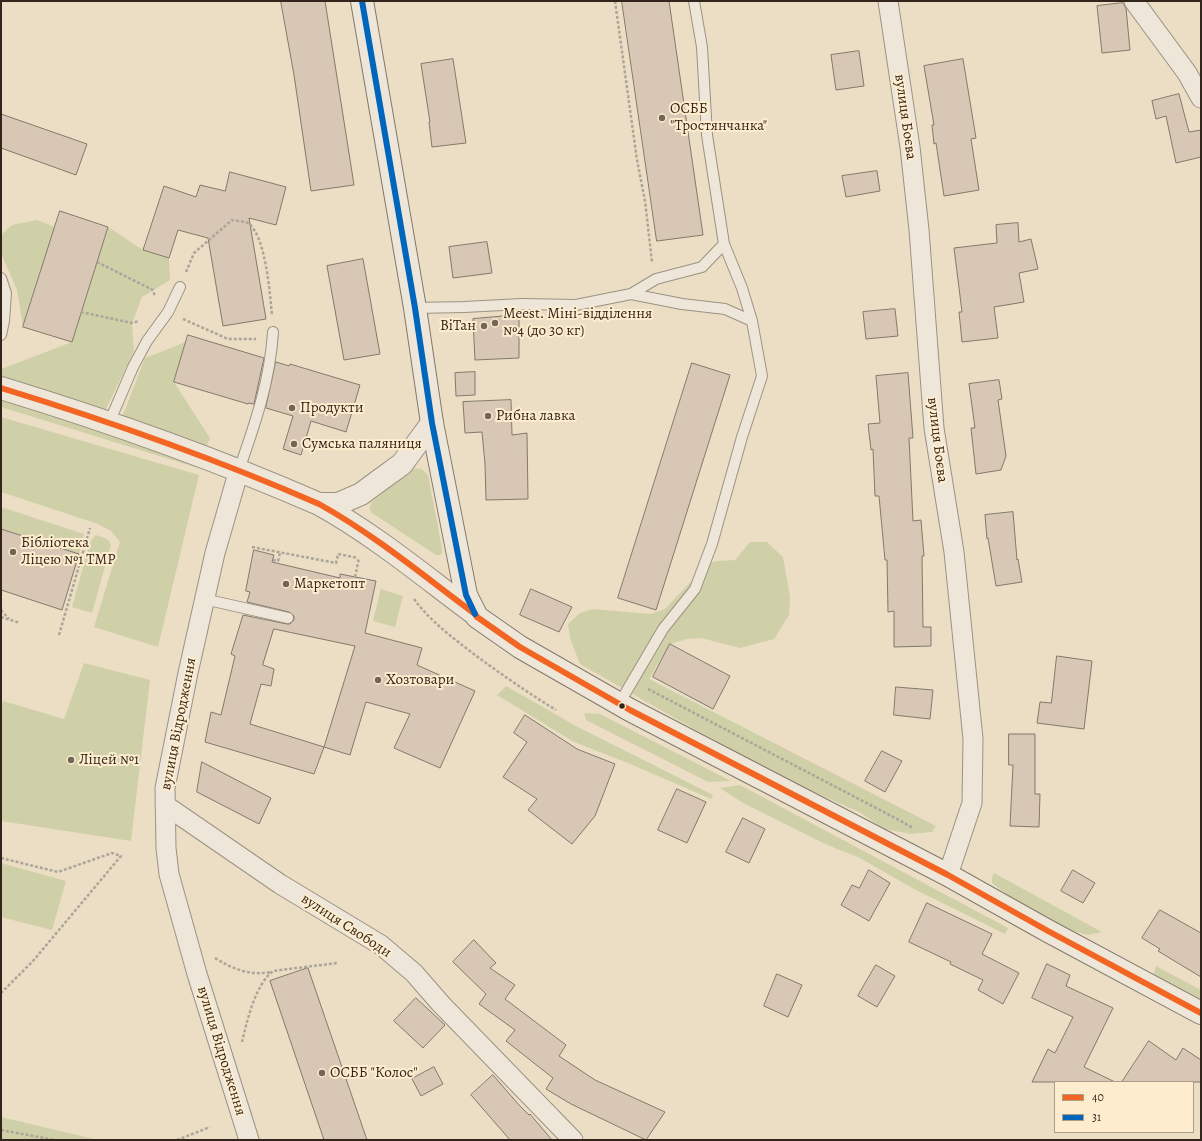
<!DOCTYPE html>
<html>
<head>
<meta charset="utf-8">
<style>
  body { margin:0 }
  #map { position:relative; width:1202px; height:1141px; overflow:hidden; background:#ebdec4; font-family:Alegreya,serif }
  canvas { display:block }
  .frame { position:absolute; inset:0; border:2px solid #34251c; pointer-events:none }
  .legend { position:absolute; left:1054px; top:1081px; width:140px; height:52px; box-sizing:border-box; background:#fdedce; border:1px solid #ad9d87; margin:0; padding:5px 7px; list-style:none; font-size:12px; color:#34251c }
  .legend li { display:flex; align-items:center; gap:8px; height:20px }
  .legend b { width:20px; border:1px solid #ad9d87 }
</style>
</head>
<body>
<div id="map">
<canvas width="1202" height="1141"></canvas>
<div class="frame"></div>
<ul class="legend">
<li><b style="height:5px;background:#f26522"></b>40</li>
<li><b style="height:5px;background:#0065bd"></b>31</li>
</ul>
</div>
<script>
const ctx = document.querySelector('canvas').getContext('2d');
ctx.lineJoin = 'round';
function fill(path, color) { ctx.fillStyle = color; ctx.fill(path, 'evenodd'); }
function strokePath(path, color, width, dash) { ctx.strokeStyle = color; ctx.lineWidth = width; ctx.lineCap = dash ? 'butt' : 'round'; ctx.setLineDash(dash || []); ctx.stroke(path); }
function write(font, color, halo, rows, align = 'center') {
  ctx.font = font + ' Alegreya,serif'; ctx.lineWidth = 4; ctx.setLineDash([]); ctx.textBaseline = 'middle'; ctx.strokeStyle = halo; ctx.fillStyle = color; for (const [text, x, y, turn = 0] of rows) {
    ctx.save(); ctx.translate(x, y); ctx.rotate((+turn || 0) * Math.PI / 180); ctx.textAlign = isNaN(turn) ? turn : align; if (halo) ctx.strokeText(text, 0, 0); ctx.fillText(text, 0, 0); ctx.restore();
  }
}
fill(new Path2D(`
  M 37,220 L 55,227 L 23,327 L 17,290 L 1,253 L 1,235 L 12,225 Z
  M 108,227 L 143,250 L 169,258 L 170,280 L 142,297 L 132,323 L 134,351 L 103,415 L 1,381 L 1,369 L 72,342 Z
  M 186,342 L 174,382 L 210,438 L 206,448 L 121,420 L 145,358 Z
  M 1,396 L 201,459 L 198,468 L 1,407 Z
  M 1,417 L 199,475 L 158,647 L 94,627 L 120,542 L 111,531 L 98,524 L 1,492 Z
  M 415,468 L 422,469 L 428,475 L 442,548 L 442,553 L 440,555 L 436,555 L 372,513 L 369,508 L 373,501 Z
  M 1,507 L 84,534 L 79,554 L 1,529 Z
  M 96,535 C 102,537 109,538 111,545 L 92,613 L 72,607 L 90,542 Z
  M 750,542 L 767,542 L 783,557 L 790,597 L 789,615 L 774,639 L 740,648 L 701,638 L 687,639 L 670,644 L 649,679 L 936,826 L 932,832 L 911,834 L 884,829 L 861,813 L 790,781 L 703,734 L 580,664 L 570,638 L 568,624 L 580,613 L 593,609 L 650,614 L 665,609 L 708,564 L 716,561 L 735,560 Z
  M 381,589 L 403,596 L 395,627 L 373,621 Z
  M 84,663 L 150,680 L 131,841 L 1,821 L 1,707 L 3,701 L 64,719 Z
  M 506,686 L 576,726 L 713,795 L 711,799 L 628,763 L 574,742 L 497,695 Z
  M 584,713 L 600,714 L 731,781 L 708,782 L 586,720 Z
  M 740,785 L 1008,928 L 1005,934 L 914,889 L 858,857 L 837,849 L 819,841 L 743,803 L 720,788 Z
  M 1,863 L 66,881 L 52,930 L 1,917 Z
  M 994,873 L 1102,932 L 1088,935 L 1069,930 L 1041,918 L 1013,899 L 992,883 L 992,878 Z
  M 1156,966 L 1201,990 L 1201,1004 L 1153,977 Z
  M 1,1117 L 98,1140 L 1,1140 Z`), '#d0d0a8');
const building = new Path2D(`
  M 281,1 L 325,1 L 354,185 L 311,191 L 294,75 Z
  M 622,1 L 669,1 L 703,235 L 657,241 Z
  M 1123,3 L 1126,8 L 1130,50 L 1102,53 L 1097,6 Z
  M 859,51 L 864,86 L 836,90 L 831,55 Z
  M 453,59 L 466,143 L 432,147 L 429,122 L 430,122 L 421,64 Z
  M 963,59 L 976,138 L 971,139 L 979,190 L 944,196 L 936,143 L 934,144 L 932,125 L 934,125 L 924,66 Z
  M 1179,94 L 1189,132 L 1201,130 L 1201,157 L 1176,163 L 1166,116 L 1156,119 L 1152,101 Z
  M 1,114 L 87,144 L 76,175 L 1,148 Z
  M 877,171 L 880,191 L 846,197 L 842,176 Z
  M 230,172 L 286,187 L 276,225 L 249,218 L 266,319 L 223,326 L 208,238 L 178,230 L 169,258 L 143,250 L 164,186 L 196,197 L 200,185 L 225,191 Z
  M 60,211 L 108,227 L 72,342 L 23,327 Z
  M 1018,223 L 1019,242 L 1031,239 L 1038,269 L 1019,273 L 1024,302 L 994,307 L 998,338 L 962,342 L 959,312 L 962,312 L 954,248 L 997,243 L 996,225 Z
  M 487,242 L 492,273 L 453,278 L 449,247 Z
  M 363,259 L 380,354 L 344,360 L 327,266 Z
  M 895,309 L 898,336 L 866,339 L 863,312 Z
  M 519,315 L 519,358 L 475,360 L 473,319 Z
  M 188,335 L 264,358 L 254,404 L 248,403 L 248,404 L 174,382 Z
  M 276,362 L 289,366 L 290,364 L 360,385 L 346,432 L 311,421 L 301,455 L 283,449 L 293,416 L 266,408 Z
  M 692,363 L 730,375 L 656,610 L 618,598 Z
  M 475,372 L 475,395 L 456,396 L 455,373 Z
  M 908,373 L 913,438 L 909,438 L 913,521 L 921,520 L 924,556 L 922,556 L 923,627 L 931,627 L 931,646 L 894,647 L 894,611 L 888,612 L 887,560 L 885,560 L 879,496 L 875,496 L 873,449 L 871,450 L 868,424 L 880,423 L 876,376 Z
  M 999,380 L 1002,399 L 998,400 L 1006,456 L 1001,470 L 976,474 L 971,428 L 975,428 L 969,384 Z
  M 511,400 L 512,435 L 527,433 L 528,499 L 486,500 L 485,464 L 482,432 L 465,433 L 463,402 Z
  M 1013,512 L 1017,560 L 1018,559 L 1022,582 L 996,586 L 988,538 L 987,539 L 985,515 Z
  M 1,529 L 79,554 L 62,610 L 1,590 Z
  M 254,550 L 274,555 L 272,562 L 340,578 L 340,574 L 376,581 L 365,633 L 422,648 L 417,665 L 475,691 L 440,768 L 394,748 L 410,714 L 366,702 L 350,755 L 324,747 L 314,774 L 205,742 L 211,712 L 221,715 L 235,656 L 231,654 L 243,615 L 287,624 L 290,624 L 294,620 L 294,616 L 289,612 L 247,602 L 250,592 L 246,591 ZM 274,629 L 355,646 L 324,747 L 250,724 L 261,684 L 271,686 L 274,669 L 263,665 Z
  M 531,589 L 572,607 L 559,632 L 520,615 Z
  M 670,644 L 730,676 L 713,709 L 653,677 Z
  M 1057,656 L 1092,661 L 1084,729 L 1037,723 L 1040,702 L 1051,703 Z
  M 896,687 L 933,690 L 930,719 L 894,715 Z
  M 525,715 L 577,749 L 615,764 L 595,816 L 572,844 L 528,810 L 537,799 L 503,777 L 527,742 L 514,733 Z
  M 1009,734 L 1035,734 L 1035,794 L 1040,794 L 1039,827 L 1010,826 L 1013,765 L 1009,765 Z
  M 882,751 L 902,761 L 885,792 L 865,781 Z
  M 202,762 L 271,798 L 259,824 L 197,792 Z
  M 677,789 L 706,802 L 687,843 L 658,830 Z
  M 743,818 L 765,829 L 749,863 L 726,852 Z
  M 869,870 L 890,883 L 869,921 L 841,905 L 852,885 L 859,888 Z
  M 1073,870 L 1095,883 L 1083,903 L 1061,891 Z
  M 927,903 L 992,934 L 982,954 L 1019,973 L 1003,1004 L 978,990 L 983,980 L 950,964 L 951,962 L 909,942 Z
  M 1160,910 L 1201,933 L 1201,977 L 1158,951 L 1160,949 L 1142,938 Z
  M 474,940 L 496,963 L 490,968 L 515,985 L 505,999 L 566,1045 L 559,1056 L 595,1080 L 665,1112 L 646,1140 L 571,1104 L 546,1089 L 553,1078 L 506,1041 L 515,1030 L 479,1004 L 486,994 L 453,962 Z
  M 1047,964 L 1070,975 L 1066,986 L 1113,1008 L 1084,1067 L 1115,1082 L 1032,1082 L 1048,1049 L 1055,1053 L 1073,1017 L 1032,998 Z
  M 876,965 L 895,976 L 877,1007 L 858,996 Z
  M 308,968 L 367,1140 L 324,1140 L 270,981 Z
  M 777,974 L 802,985 L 788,1017 L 764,1006 Z
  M 416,998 L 445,1025 L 423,1048 L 394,1021 Z
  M 1149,1041 L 1176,1060 L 1183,1048 L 1201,1060 L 1201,1082 L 1122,1082 Z
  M 434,1067 L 443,1084 L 421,1096 L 412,1079 Z
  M 493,1075 L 519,1105 L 529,1115 L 530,1114 L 552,1140 L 510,1140 L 471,1095 Z`);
fill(building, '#d7c7b4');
strokePath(building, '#82796c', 1);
const service = new Path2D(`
  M 1,278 L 6,293 L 4,321 L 1,335
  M 631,294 L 656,279 L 702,267 L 724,244
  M 415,308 L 464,307 L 522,304 L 576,305 L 631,294 L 682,304 L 725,309 L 752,321
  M 109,423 L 133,367 L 147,341 L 168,312 L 180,287
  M 239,470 C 255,424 270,381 273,332
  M 204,599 L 288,618
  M 619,704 L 663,629 L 695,589 L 712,544 L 742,437 L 762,376 L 752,321 L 742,288 L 724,244 L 707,135 L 702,47 L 694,1`);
const minor = new Path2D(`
  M 888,1 L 910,147 L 919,230 L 934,428 L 954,552 L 973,739 L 972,803 L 948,875
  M 1134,1 L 1187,73 L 1201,98
  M 239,470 L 215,553 L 188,673 L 165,788 L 166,848 L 169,874 L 197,974 L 249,1140
  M 165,805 L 280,884 L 381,945 L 414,973 L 441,1004 L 573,1140`);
const tertiary = new Path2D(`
  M 1,388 C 109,421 216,459 319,504 C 375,535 425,577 475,614
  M 319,504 L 338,504 L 361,494 L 380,480 L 402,464 L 432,423`);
const secondary = new Path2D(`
  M 362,1 L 415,308 L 432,423 L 466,595 L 477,617 L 520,647 L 630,710 L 948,875 L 1048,931 L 1201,1013`);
strokePath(service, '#9b9283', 12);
strokePath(minor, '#9b9283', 21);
strokePath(tertiary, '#9b9283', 24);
strokePath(secondary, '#82796c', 24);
strokePath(new Path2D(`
  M 615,1 L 637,160 L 645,201 L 652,262
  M 97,262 L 153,290 L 155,297
  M 186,272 L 194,253 L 232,220 C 237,221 244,221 248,223 C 266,236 270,294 272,316
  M 81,312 L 132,323 L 139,321
  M 183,319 L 228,339 L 256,339
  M 252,547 L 336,563 L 338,554 L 358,558
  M 273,560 L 278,561 L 280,553
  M 355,577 L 359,558
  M 414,599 C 430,621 453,638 475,655 C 501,674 528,693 556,710
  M 1,610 L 9,619
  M 1,617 L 20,623
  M 59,635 L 90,528
  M 648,689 L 901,821 L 913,828
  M 1,858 L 58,872 L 112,853 L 121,856 L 33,961 L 1,993
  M 215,958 C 233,969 250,976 271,972
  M 242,1042 C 247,1021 255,985 273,971 L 337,963
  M 1,1130 L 55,1140
  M 177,1140 L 210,1127`), '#aca59a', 2.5, [3, 2]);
strokePath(service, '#eee6d9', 10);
strokePath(minor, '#eee6d9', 19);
strokePath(tertiary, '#eee6d9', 22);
strokePath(secondary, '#eee6d9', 22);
strokePath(new Path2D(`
  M 1,388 C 109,421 216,459 319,504 C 375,535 425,577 475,614 L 477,617 L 520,647 L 630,710 L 948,875 L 1048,931 L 1201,1013`), '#f26522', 6);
strokePath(new Path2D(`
  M 362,1 L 415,308 L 432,423 L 466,595 L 475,614`), '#0065bd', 6);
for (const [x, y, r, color] of [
  [662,118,4,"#746657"],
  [495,323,4,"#746657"],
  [484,326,4,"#746657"],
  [292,408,4,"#746657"],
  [488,416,4,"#746657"],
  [294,444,4,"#746657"],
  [13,552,4,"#746657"],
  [286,584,4,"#746657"],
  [378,680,4,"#746657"],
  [622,706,3.5,"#34251c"],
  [71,760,4,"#746657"],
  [322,1073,4,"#746657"]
]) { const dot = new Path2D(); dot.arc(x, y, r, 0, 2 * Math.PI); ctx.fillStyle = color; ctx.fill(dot); strokePath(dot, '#fdedce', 1.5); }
write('15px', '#34251c', '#fdedce', [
  ["ОСББ",670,109],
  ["\"Тростянчанка\"",670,126],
  ["Meest. Міні-відділення",503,314],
  ["№4 (до 30 кг)",503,331],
  ["ВіТан",476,326,"right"],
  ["Продукти",300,408],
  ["Рибна лавка",496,416],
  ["Сумська паляниця",302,444],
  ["Бібліотека",21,543],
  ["Ліцею №1 ТМР",21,560],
  ["Маркетопт",294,584],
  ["Хозтовари",386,680],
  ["Ліцей №1",79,760],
  ["ОСББ \"Колос\"",330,1073]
], 'left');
write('15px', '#34251c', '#fdedce', [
  ["вулиця Боєва",905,117,82],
  ["вулиця Боєва",937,440,83],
  ["вулиця Відродження",179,724,-79],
  ["вулиця Свободи",346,926,33],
  ["вулиця Відродження",221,1051,73]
]);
</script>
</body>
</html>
